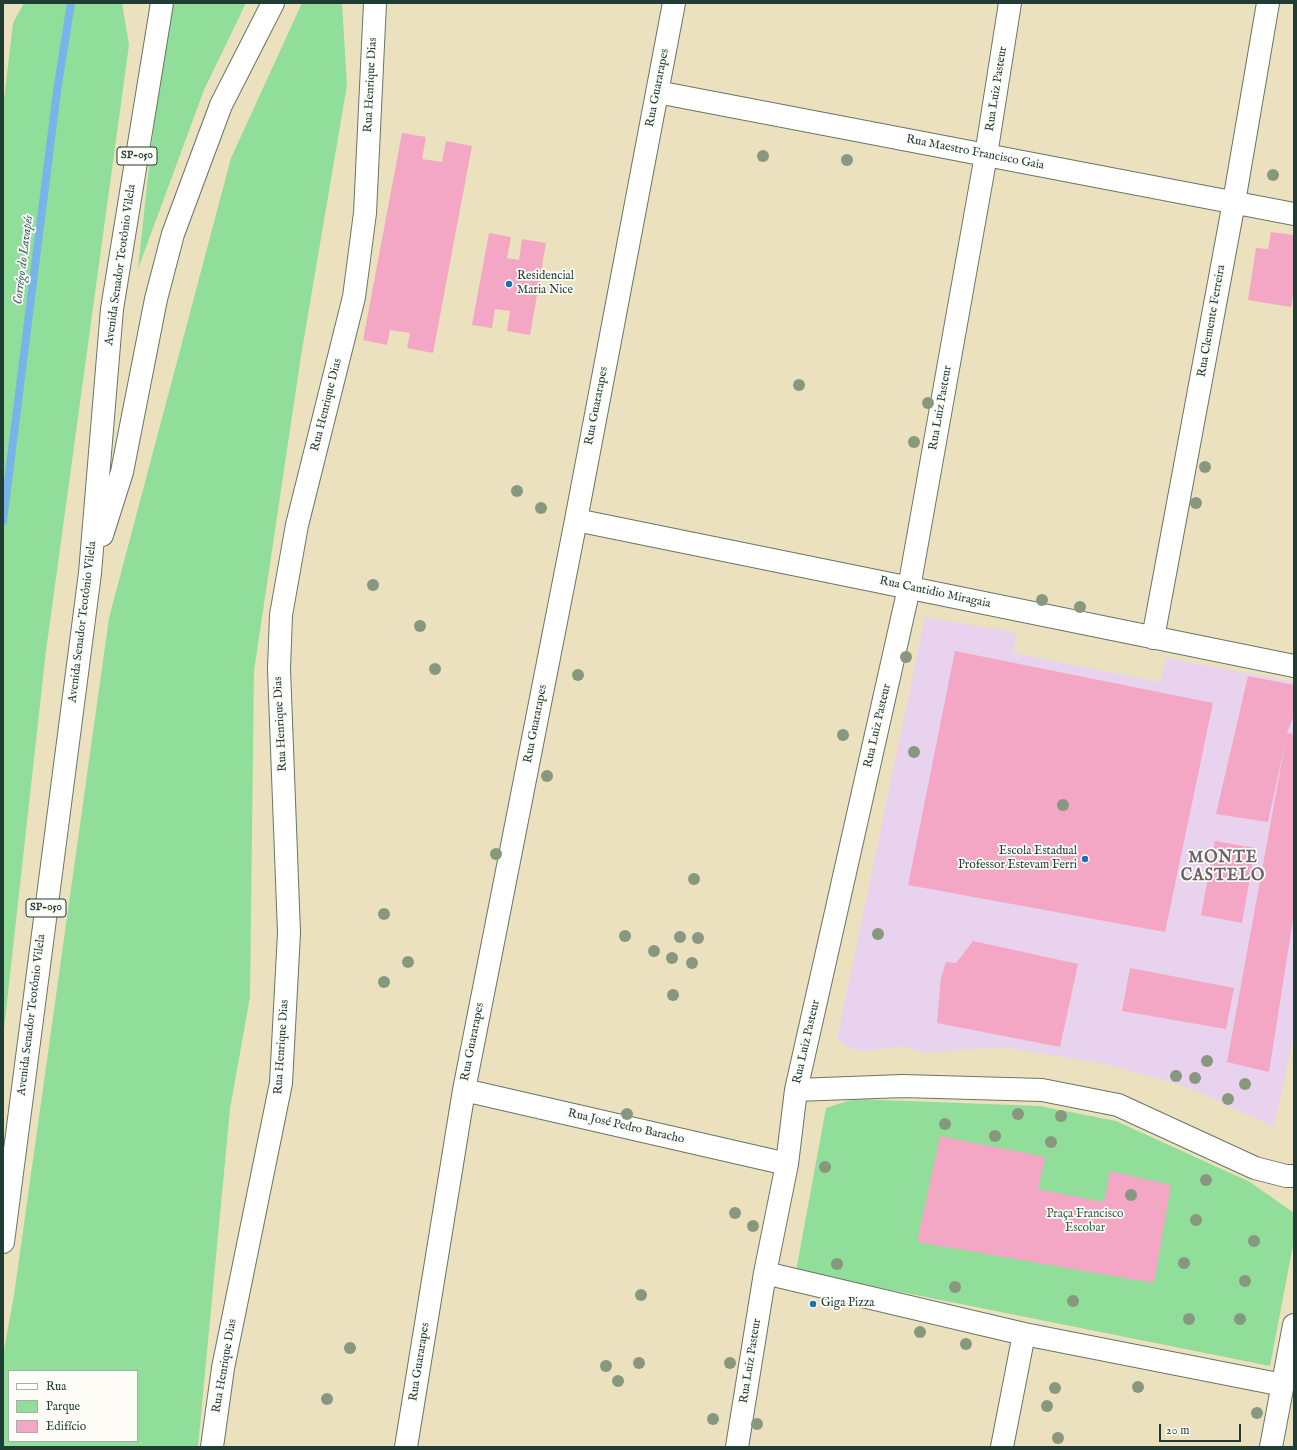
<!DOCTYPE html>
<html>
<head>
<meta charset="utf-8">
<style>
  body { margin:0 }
  #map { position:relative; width:1297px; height:1450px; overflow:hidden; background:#ece1bf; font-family:"IM FELL English",serif }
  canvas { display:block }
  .frame { position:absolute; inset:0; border:4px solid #1f3d34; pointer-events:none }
  .legend { position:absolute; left:8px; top:1370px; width:130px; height:72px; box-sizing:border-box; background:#fdfcf7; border:1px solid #a4b0a9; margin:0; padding:5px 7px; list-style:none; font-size:12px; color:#1f3d34 }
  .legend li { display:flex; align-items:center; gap:8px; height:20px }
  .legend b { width:20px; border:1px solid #a4b0a9 }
  .scale { position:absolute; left:1159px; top:1424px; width:82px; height:18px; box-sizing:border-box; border:2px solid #1f3d34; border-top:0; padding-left:5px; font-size:12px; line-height:14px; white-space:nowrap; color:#1f3d34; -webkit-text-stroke:3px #fdfcf7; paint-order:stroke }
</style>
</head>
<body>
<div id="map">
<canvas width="1297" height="1450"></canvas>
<div class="frame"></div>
<ul class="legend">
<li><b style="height:5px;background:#fff"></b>Rua</li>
<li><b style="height:11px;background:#91de9b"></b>Parque</li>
<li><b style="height:11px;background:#f3a7c5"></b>Edifício</li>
</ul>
<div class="scale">20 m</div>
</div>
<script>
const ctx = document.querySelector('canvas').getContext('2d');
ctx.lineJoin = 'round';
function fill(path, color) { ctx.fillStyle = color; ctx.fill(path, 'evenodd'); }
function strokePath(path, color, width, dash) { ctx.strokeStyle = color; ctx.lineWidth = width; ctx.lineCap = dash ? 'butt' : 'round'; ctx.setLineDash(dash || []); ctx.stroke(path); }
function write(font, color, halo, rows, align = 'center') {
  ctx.font = font + ' "IM FELL English",serif'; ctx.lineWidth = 3.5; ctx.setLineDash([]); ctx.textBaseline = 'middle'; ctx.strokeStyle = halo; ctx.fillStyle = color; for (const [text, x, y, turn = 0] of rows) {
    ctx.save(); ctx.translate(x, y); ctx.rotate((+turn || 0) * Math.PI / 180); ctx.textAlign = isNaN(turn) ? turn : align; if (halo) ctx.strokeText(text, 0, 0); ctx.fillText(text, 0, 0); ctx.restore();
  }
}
fill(new Path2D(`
  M 925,617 L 1017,633 L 1013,653 L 1160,682 L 1166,658 L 1294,682 L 1294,1035 L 1274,1127 L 1187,1087 L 1101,1063 L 1001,1047 L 923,1053 L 904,1046 L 863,1051 L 848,1047 L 837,1039 Z`), '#e8d2ee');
fill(new Path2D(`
  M 24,3 L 122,3 L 129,45 L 46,651 L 3,1038 L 3,108 L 13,23 Z
  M 171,3 L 246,3 L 204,90 L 138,269 L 151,148 Z
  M 302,3 L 342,3 L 347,85 L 301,356 L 254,671 L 250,997 L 230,1109 L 198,1447 L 3,1447 L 3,1355 L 14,1295 L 109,618 L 231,158 ZM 9,1371 L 137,1371 L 137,1441 L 9,1441 Z
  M 854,1099 L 1040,1106 L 1116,1121 L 1250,1182 L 1294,1213 L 1294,1240 L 1270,1366 L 796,1271 L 826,1108 Z`), '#91de9b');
strokePath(new Path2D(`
  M 3,521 L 57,91 L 71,3`), '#78b4ea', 8);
fill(new Path2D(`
  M 402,133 L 426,137 L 422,159 L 442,162 L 446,141 L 472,146 L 433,353 L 407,348 L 410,333 L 390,330 L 387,345 L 363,340 Z
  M 1271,232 L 1294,235 L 1294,289 L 1291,307 L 1248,300 L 1256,248 L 1268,249 Z
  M 489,233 L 511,237 L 507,258 L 519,260 L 522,239 L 546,243 L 530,335 L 507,331 L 510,311 L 495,309 L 492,328 L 472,325 Z
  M 955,651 L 1213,703 L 1165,932 L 908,885 Z
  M 1248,676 L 1294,685 L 1294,715 L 1287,733 L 1294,734 L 1294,913 L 1269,1072 L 1227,1062 L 1285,744 L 1268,822 L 1216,814 Z
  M 1215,841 L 1255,848 L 1242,923 L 1201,915 Z
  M 973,941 L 1078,964 L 1060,1047 L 937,1023 L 941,978 L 946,962 L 956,963 Z
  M 1130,968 L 1234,988 L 1226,1029 L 1122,1011 Z
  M 940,1136 L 1045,1157 L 1038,1189 L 1104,1202 L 1110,1171 L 1171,1185 L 1154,1283 L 917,1242 Z`), '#f3a7c5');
const minor = new Path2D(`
  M 657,92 L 1294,214
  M 576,520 L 1294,666
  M 1153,638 L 1234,202 L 1268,3
  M 464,1090 L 787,1164
  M 796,1090 L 903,1086 L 1042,1090 L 1118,1105 L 1255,1168 L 1286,1176 L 1294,1176
  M 765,1273 L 1024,1334 L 1283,1385
  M 212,1447 L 223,1368 L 281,1083 L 289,933 L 279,669 L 281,615 L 297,525 L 354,297 L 365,213 L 375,3
  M 406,1447 L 464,1090 L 576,520 L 674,3
  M 737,1447 L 765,1273 L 787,1164 L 796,1090 L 909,588 L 986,155 L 1010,3
  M 1002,1447 L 1024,1334
  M 1271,1447 L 1294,1325`);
const trunk = new Path2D(`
  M 102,535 L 122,472 L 156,299 L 173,234 L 221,105 L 273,3
  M 3,1242 L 90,573 L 112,309 L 162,3`);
strokePath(minor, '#677665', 24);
strokePath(trunk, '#677665', 24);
strokePath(minor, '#fff', 22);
strokePath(trunk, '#fff', 22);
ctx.fillStyle = '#88987e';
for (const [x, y] of [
  [763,156],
  [847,160],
  [1273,175],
  [799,385],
  [928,403],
  [914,442],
  [1205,467],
  [517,491],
  [1196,503],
  [541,508],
  [373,585],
  [1042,600],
  [1080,607],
  [420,626],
  [906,657],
  [435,669],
  [578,675],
  [843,735],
  [914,752],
  [547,776],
  [1063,805],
  [496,854],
  [694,879],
  [384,914],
  [878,934],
  [625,936],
  [680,937],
  [698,938],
  [654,951],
  [672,958],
  [408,962],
  [692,963],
  [384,982],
  [673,995],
  [1207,1061],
  [1176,1076],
  [1195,1078],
  [1245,1084],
  [1228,1099],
  [627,1114],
  [1018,1114],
  [1061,1116],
  [945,1124],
  [995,1136],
  [1051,1142],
  [825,1167],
  [1206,1180],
  [1131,1195],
  [735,1213],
  [1196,1220],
  [753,1226],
  [1254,1241],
  [1184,1263],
  [837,1264],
  [1245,1281],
  [955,1287],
  [641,1295],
  [1073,1301],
  [1189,1319],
  [1240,1319],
  [920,1332],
  [966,1344],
  [350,1348],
  [639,1363],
  [730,1363],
  [606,1366],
  [618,1381],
  [1138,1387],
  [1055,1388],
  [327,1399],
  [1047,1406],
  [1257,1413],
  [713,1419],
  [757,1424],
  [1058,1438]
]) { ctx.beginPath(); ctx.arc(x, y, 6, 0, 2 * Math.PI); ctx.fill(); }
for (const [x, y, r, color] of [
  [509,284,4,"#1f6fb2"],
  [1085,859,4,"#1f6fb2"],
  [813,1304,4,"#1f6fb2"]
]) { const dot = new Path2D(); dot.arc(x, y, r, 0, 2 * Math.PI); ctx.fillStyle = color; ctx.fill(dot); strokePath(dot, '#fdfcf7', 1.5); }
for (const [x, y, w] of [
  [137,156,40],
  [46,908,40]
]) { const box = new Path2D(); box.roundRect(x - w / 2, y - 9, w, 18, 3); ctx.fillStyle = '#fdfcf7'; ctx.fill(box); strokePath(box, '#1f3d34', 1); }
write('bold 11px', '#1f3d34', null, [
  ["SP-050",137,156],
  ["SP-050",46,908]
]);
write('12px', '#1f3d34', '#fdfcf7', [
  ["Rua Henrique Dias",371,85,-87],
  ["Rua Guararapes",658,88,-79],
  ["Rua Luiz Pasteur",997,89,-81],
  ["Rua Maestro Francisco Gaia",975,153,11],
  ["Avenida Senador Teotônio Vilela",121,265,-82],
  ["Rua Clemente Ferreira",1212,321,-80],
  ["Rua Henrique Dias",327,405,-76],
  ["Rua Guararapes",597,406,-79],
  ["Rua Luiz Pasteur",941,408,-80],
  ["Rua Cantidio Miragaia",935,593,12],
  ["Avenida Senador Teotônio Vilela",83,622,-83],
  ["Rua Henrique Dias",281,724,-93],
  ["Rua Guararapes",536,724,-79],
  ["Rua Luiz Pasteur",878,726,-77],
  ["Avenida Senador Teotônio Vilela",32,1015,-83],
  ["Rua Guararapes",473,1042,-79],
  ["Rua Luiz Pasteur",807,1042,-77],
  ["Rua Henrique Dias",282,1047,-86],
  ["Rua José Pedro Baracho",626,1127,13],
  ["Rua Luiz Pasteur",751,1361,-81],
  ["Rua Guararapes",420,1362,-81],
  ["Rua Henrique Dias",225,1366,-80]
]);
write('12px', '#1f3d34', '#fdfcf7', [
  ["Residencial",517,277],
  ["Maria Nice",517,291],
  ["Escola Estadual",1077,852,"right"],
  ["Professor Estevam Ferri",1077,866,"right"],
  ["Giga Pizza",821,1304]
], 'left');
write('12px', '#365d49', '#fdfcf7', [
  ["Praça Francisco",1085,1215],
  ["Escobar",1085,1229]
]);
write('italic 13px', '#3a616b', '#fdfcf7', [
  ["Corrégo do Lavapés",24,260,-83]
]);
ctx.letterSpacing = '1px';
write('bold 16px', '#696267', '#fdfcf7', [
  ["MONTE",1223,859],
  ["CASTELO",1223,877]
]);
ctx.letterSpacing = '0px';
</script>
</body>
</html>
